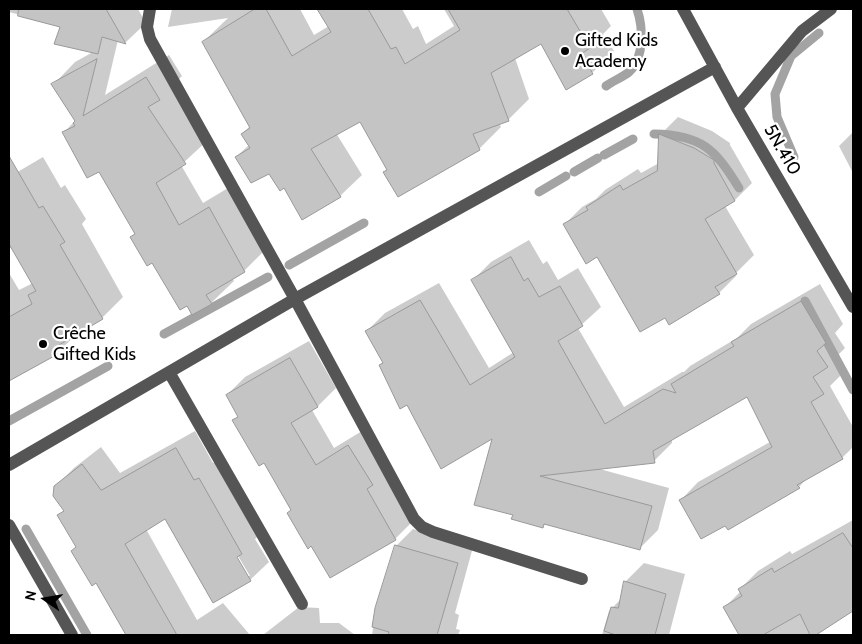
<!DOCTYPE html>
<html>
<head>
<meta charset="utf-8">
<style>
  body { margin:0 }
  #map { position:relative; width:862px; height:644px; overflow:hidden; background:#fff; font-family:Cabin,sans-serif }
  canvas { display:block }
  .frame { position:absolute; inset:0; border:10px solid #000; pointer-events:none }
  .north { position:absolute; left:20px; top:574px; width:50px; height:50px; -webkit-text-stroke:4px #fff; paint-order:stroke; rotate:283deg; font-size:14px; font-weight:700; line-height:20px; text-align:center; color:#000 }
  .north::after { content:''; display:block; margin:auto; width:18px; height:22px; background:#000; clip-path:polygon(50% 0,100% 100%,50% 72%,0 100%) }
</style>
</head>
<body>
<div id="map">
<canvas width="862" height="644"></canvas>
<div class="frame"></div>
<div class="north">N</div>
</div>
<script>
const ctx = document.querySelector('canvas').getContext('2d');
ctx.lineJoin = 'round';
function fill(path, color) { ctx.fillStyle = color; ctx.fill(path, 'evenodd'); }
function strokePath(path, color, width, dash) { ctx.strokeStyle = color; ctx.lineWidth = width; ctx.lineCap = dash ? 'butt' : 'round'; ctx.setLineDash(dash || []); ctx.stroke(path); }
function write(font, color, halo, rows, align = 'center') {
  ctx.font = font + ' Cabin,sans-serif'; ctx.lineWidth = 4.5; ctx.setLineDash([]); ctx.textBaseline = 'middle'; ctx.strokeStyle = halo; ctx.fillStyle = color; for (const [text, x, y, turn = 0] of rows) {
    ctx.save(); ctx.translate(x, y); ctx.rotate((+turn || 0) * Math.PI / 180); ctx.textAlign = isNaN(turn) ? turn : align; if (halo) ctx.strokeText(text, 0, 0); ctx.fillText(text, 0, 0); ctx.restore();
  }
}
fill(new Path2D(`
  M 9,9 L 138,9 L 146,23 L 126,42 L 118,40 L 105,95 L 169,55 L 182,76 L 172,86 L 208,140 L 181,165 L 203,203 L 233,185 L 267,248 L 244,271 L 232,278 L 234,281 L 211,303 L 188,304 L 131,237 L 136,233 L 99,171 L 63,133 L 76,120 L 53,85 L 75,62 L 93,52 L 61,26 L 9,12 Z
  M 172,9 L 300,9 L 314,35 L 329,26 L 319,9 L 402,9 L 413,29 L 418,26 L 426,44 L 454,26 L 444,9 L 601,9 L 611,26 L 603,34 L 614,51 L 592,73 L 541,42 L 515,58 L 529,99 L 508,120 L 499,123 L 501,127 L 479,149 L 385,172 L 388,169 L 360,120 L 336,133 L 362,175 L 340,196 L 284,186 L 270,172 L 236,157 L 249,145 L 242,134 L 250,126 L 203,42 L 228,18 L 168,27 Z
  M 678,117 L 712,131 L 730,143 L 730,145 L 752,183 L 735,200 L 725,206 L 754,255 L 735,274 L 736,276 L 719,293 L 665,317 L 565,224 L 582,207 L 596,199 L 605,190 L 638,169 L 641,173 L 659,163 L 661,134 Z
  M 853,132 L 853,173 L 839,146 Z
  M 43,157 L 61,188 L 65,185 L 86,219 L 82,224 L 123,297 L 102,318 L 79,332 L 57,353 L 9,381 L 9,273 L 19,290 L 33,283 L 12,247 L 9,249 L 9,177 Z
  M 529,240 L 543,264 L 547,261 L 558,280 L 578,268 L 601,307 L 578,328 L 624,407 L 682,372 L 684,372 L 690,366 L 737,338 L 751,324 L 820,284 L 843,324 L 835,333 L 845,348 L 833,360 L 842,374 L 830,386 L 853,427 L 853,447 L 842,458 L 809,476 L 799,487 L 726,524 L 680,501 L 698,482 L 770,442 L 748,395 L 672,439 L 672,443 L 654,461 L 596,468 L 669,488 L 658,530 L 640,548 L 546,523 L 542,527 L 514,515 L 494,436 L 408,403 L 380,365 L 384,361 L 367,331 L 385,313 L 439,283 L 489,368 L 514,352 L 473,280 L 491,262 Z
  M 309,341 L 336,388 L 318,406 L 312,410 L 334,448 L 367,428 L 413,521 L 395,539 L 292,509 L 265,461 L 234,421 L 239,415 L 227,395 L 245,377 Z
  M 195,431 L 213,463 L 218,460 L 260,534 L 255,539 L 269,562 L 250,580 L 165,517 L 146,529 L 197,620 L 223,603 L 250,635 L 127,635 L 59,515 L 64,510 L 55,487 L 74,468 L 101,447 L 120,473 ZM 235,551 L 250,576 L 247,576 L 233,553 Z
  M 853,520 L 853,610 L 813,635 L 741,635 L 725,607 L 741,591 L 740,589 L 758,571 L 790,551 L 792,554 Z
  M 413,529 L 473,547 L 455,613 L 459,615 L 456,629 L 460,630 L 458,635 L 372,635 L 376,609 L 396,546 Z
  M 644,563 L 685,574 L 669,635 L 602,635 L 609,611 L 622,598 L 625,582 Z
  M 299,607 L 319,608 L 320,623 L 339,623 L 355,635 L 263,635 Z`), '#0003');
strokePath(new Path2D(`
  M 606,86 C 613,81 623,77 629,72 C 645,57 643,27 637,9
  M 654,134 C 702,135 715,149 739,188
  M 604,155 L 633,139
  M 794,157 L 777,117 L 775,94 L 791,56 L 819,33
  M 574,172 L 598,158
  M 539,192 L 566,176
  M 289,265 L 364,223
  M 805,301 L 853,390
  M 164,334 L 268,277
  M 9,421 L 108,366
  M 26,529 L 87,635`), '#a3a3a3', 9);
const building = new Path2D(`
  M 19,9 L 106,9 L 126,44 L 102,37 L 98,54 L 54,44 L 60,27 L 18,16 Z
  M 255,9 L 266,9 L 292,56 L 331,32 L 317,9 L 368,9 L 391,49 L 396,47 L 405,64 L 460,30 L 448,9 L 567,9 L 590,48 L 581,54 L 593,74 L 566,90 L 541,44 L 491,73 L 509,121 L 473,134 L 480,150 L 398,197 L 383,172 L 387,170 L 360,122 L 311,149 L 341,197 L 302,220 L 284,188 L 280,191 L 269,174 L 251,183 L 235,157 L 250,148 L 241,134 L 250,128 L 202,42 Z
  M 97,59 L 83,116 L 146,77 L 160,100 L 148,107 L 186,164 L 156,183 L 179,225 L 209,207 L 245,272 L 206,295 L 212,304 L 192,315 L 187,306 L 180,310 L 152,263 L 147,266 L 130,237 L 135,234 L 99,172 L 87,178 L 62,132 L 75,126 L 73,123 L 75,121 L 51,84 Z
  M 659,134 L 694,148 L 714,160 L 714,163 L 735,201 L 705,219 L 737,274 L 715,287 L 720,294 L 669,325 L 665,318 L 640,332 L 597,257 L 586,264 L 563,224 L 588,210 L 586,207 L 620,185 L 623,190 L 657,171 Z
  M 9,156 L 39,208 L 43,206 L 65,242 L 60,245 L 103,319 L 54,348 L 58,354 L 9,381 L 9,317 L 32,304 L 28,295 L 36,291 L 9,244 Z
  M 511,257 L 524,281 L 528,278 L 539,297 L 560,286 L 583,326 L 558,341 L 605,424 L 663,389 L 676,393 L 671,384 L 734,346 L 731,342 L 801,301 L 826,343 L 817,351 L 828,367 L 813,377 L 824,394 L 811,402 L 843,459 L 797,485 L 800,488 L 728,530 L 725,526 L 701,539 L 679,500 L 772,447 L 747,397 L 653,451 L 655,463 L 540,476 L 652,506 L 640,550 L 544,524 L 543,528 L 511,519 L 513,515 L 474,505 L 492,439 L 441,469 L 407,405 L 400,409 L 379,365 L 383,363 L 365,331 L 420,300 L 470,385 L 515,357 L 471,280 Z
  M 290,358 L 318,407 L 291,423 L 316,465 L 348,445 L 373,485 L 367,489 L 396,540 L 330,578 L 311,546 L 308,549 L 287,513 L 291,510 L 264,463 L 259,466 L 232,420 L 238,417 L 226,395 Z
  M 176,448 L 194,480 L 199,478 L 242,554 L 237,557 L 251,581 L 213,603 L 165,519 L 125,544 L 177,635 L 126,635 L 96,583 L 92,586 L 71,551 L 76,547 L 57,515 L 64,511 L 53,496 L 54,486 L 82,464 L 101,490 Z
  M 843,533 L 853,548 L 853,611 L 816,635 L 810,635 L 800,614 L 763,635 L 739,635 L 723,607 L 742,596 L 738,589 L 772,568 L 774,572 Z
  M 395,545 L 458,563 L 437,635 L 388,635 L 389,632 L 372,627 L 375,608 Z
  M 624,581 L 666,594 L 655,635 L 616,635 L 604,631 L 611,607 L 618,608 Z`);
fill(building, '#c4c4c4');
strokePath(building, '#999', 1);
strokePath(new Path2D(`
  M 150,9 L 147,27 L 150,39 L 295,299 L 414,519 L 422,527 L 433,532 L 582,579
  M 683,9 L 737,108 L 853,307
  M 737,108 L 802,31 L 831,9
  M 169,372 L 302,604
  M 9,465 L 295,299 L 715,67
  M 9,525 L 72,635`), '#555', 12);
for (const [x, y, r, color] of [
  [565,51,5,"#000"],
  [43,344,5,"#000"]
]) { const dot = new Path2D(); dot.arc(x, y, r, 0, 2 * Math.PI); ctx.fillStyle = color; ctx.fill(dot); strokePath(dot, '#fff', 2); }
write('18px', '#000', '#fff', [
  ["Gifted Kids",575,41],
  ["Academy",575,62],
  ["Crêche",53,334],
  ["Gifted Kids",53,355]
], 'left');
write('18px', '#000', '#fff', [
  ["5N.410",782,150,60]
]);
</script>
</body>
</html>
